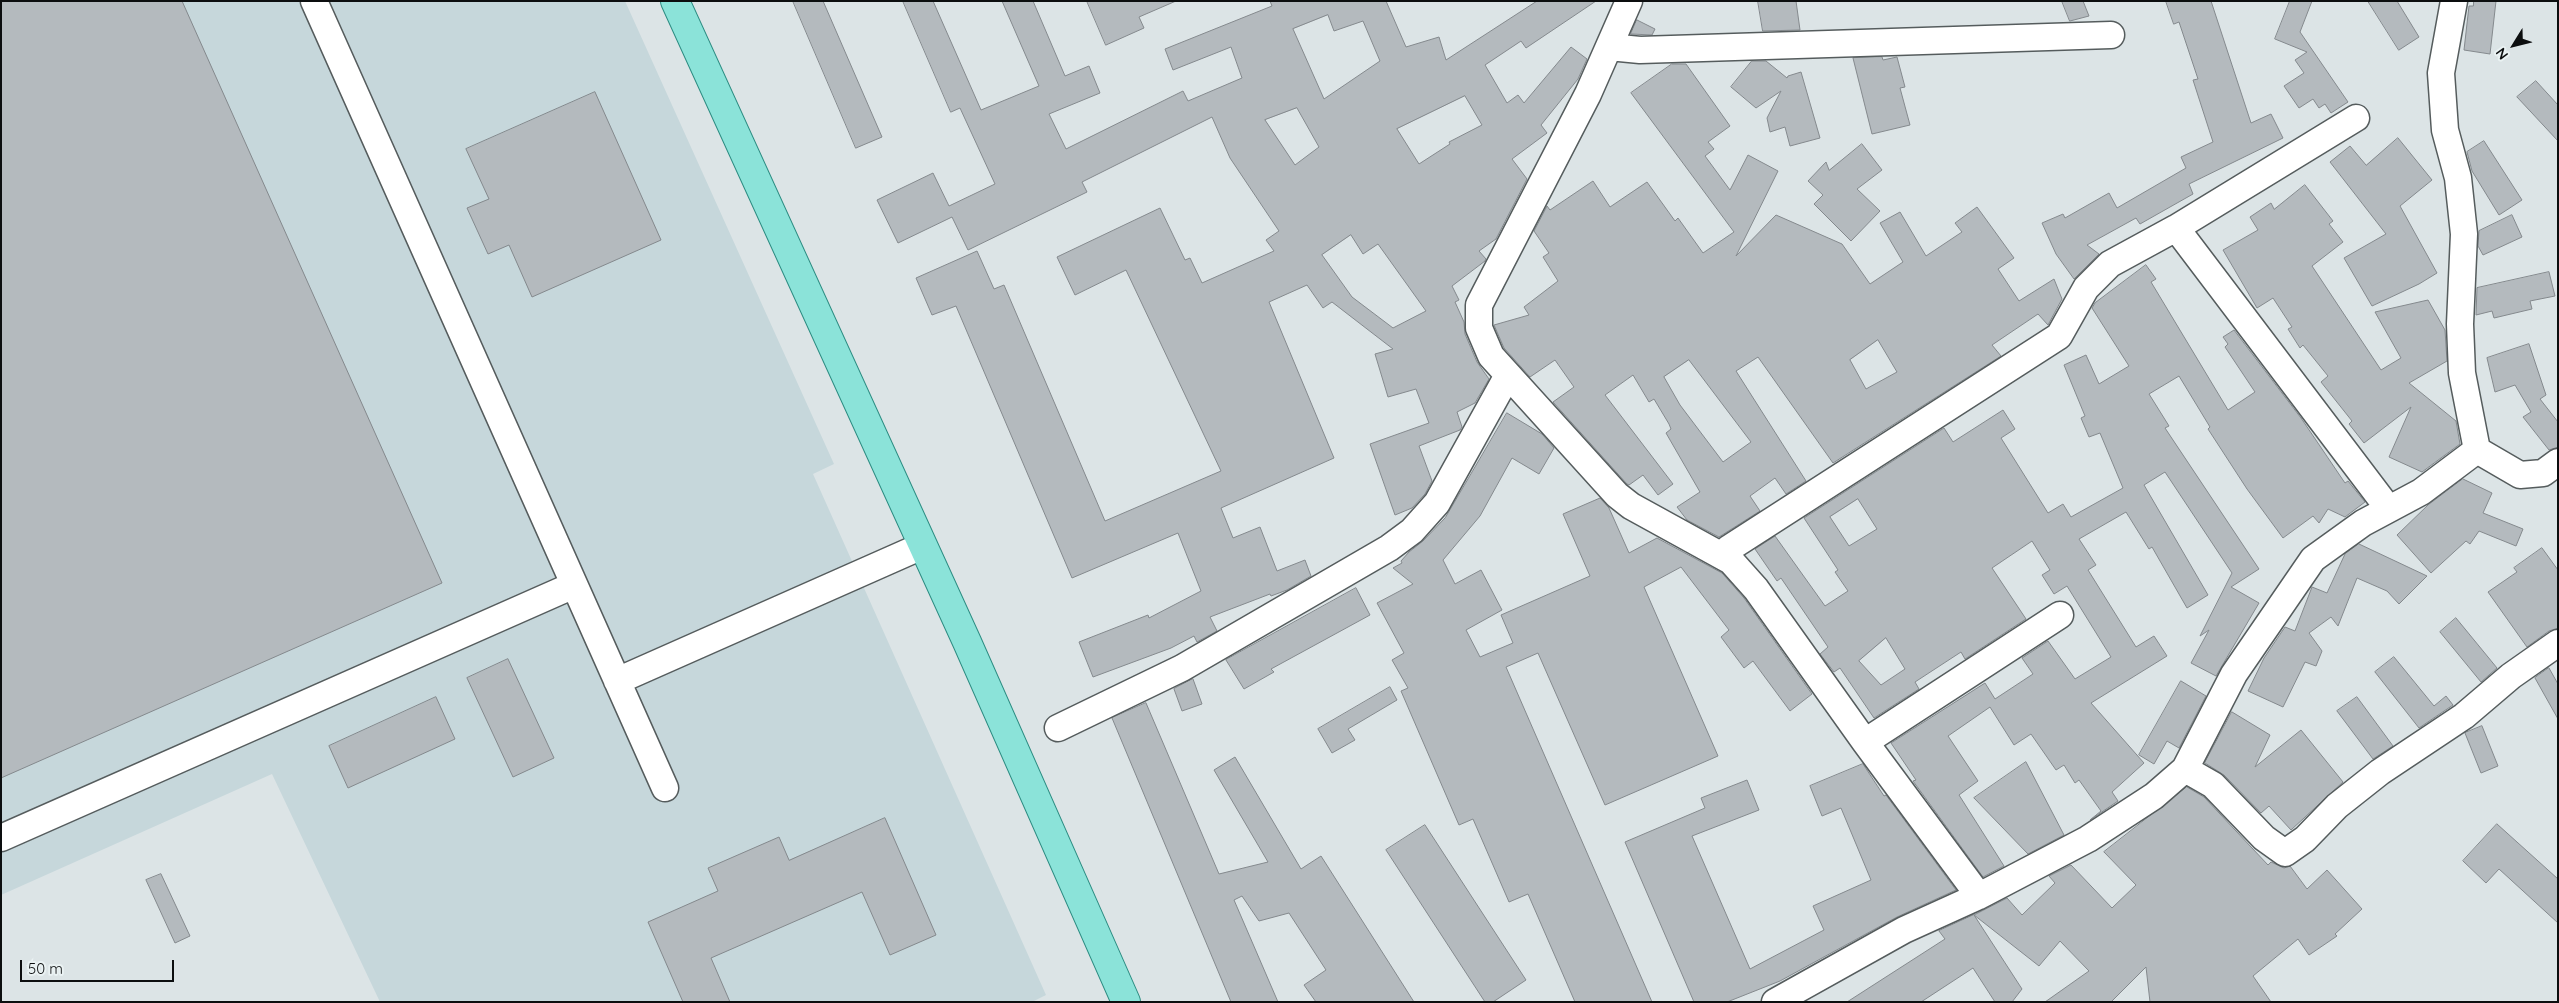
<!DOCTYPE html>
<html>
<head>
<meta charset="utf-8">
<style>
  body { margin:0 }
  #map { position:relative; width:2559px; height:1003px; overflow:hidden; background:#dce4e6; font-family:Quicksand,sans-serif }
  canvas { display:block }
  .frame { position:absolute; inset:0; border:2px solid #0c0e0f; pointer-events:none }
  .north { position:absolute; left:2489px; top:20px; width:50px; height:50px; -webkit-text-stroke:4px #eaf2f3; paint-order:stroke; rotate:234deg; font-size:14px; font-weight:700; line-height:20px; text-align:center; color:#0c0e0f }
  .north::after { content:''; display:block; margin:auto; width:18px; height:22px; background:#0c0e0f; clip-path:polygon(50% 0,100% 100%,50% 72%,0 100%) }
  .scale { position:absolute; left:20px; top:960px; width:154px; height:22px; box-sizing:border-box; border:2px solid #0c0e0f; border-top:0; padding-left:6px; font-size:15px; line-height:18px; white-space:nowrap; color:#0c0e0f; -webkit-text-stroke:4px #eaf2f3; paint-order:stroke }
</style>
</head>
<body>
<div id="map">
<canvas width="2559" height="1003"></canvas>
<div class="frame"></div>
<div class="north">N</div>
<div class="scale">50 m</div>
</div>
<script>
const ctx = document.querySelector('canvas').getContext('2d');
ctx.lineJoin = 'round';
function fill(path, color) { ctx.fillStyle = color; ctx.fill(path, 'evenodd'); }
function strokePath(path, color, width, dash) { ctx.strokeStyle = color; ctx.lineWidth = width; ctx.lineCap = dash ? 'butt' : 'round'; ctx.setLineDash(dash || []); ctx.stroke(path); }
fill(new Path2D(`
  M 1,1 L 625,1 L 834,464 L 813,474 L 1046,995 L 1032,1002 L 380,1002 L 272,774 L 1,895 Z`), '#c6d7db');
const building = new Path2D(`
  M 1,1 L 182,1 L 442,583 L 1,778 Z
  M 793,1 L 823,1 L 882,137 L 856,148 Z
  M 903,1 L 933,1 L 981,110 L 1039,86 L 1002,1 L 1033,1 L 1065,76 L 1089,66 L 1100,93 L 1049,114 L 1066,149 L 1183,91 L 1188,101 L 1242,78 L 1231,47 L 1173,70 L 1165,49 L 1272,6 L 1270,1 L 1386,1 L 1406,47 L 1439,37 L 1446,60 L 1537,1 L 1596,1 L 1526,48 L 1521,41 L 1485,65 L 1507,103 L 1518,95 L 1524,103 L 1571,47 L 1587,59 L 1578,79 L 1541,125 L 1547,133 L 1512,159 L 1527,179 L 1496,239 L 1479,251 L 1486,259 L 1485,261 L 1452,286 L 1459,300 L 1455,302 L 1464,322 L 1465,334 L 1477,362 L 1489,379 L 1475,403 L 1457,412 L 1462,427 L 1460,430 L 1419,446 L 1432,481 L 1425,494 L 1412,508 L 1395,515 L 1370,444 L 1429,423 L 1416,389 L 1388,397 L 1375,354 L 1393,349 L 1332,302 L 1323,308 L 1307,285 L 1269,302 L 1334,458 L 1221,508 L 1233,538 L 1260,527 L 1277,571 L 1305,560 L 1311,576 L 1287,590 L 1271,596 L 1270,594 L 1210,617 L 1217,631 L 1197,642 L 1194,636 L 1171,648 L 1093,677 L 1079,642 L 1148,615 L 1149,618 L 1201,591 L 1178,533 L 1072,578 L 956,306 L 932,315 L 916,278 L 977,251 L 994,289 L 1004,285 L 1105,521 L 1221,471 L 1126,270 L 1075,295 L 1057,257 L 1160,208 L 1185,260 L 1190,258 L 1202,283 L 1274,251 L 1266,240 L 1279,231 L 1230,158 L 1212,117 L 1082,182 L 1087,192 L 968,250 L 952,217 L 898,243 L 877,200 L 933,173 L 949,206 L 995,184 L 960,108 L 951,112 ZM 1328,15 L 1334,31 L 1363,21 L 1380,61 L 1324,99 L 1293,29 ZM 1465,96 L 1482,125 L 1449,142 L 1450,144 L 1419,164 L 1397,129 ZM 1297,108 L 1319,147 L 1295,165 L 1265,120 ZM 1351,235 L 1363,254 L 1378,244 L 1426,311 L 1393,328 L 1352,297 L 1322,255 Z
  M 1087,1 L 1176,1 L 1139,17 L 1144,28 L 1106,45 Z
  M 1758,1 L 1796,1 L 1800,30 L 1763,31 Z
  M 2062,1 L 2083,1 L 2089,16 L 2070,21 Z
  M 2166,1 L 2211,1 L 2251,123 L 2271,114 L 2283,138 L 2189,184 L 2193,194 L 2140,224 L 2136,218 L 2087,245 L 2099,254 L 2074,279 L 2056,254 L 2042,223 L 2063,214 L 2065,218 L 2109,193 L 2117,208 L 2186,168 L 2181,157 L 2213,142 L 2193,80 L 2198,79 L 2179,22 L 2174,24 Z
  M 2290,1 L 2312,1 L 2300,32 L 2348,102 L 2331,113 L 2325,104 L 2319,108 L 2313,99 L 2299,108 L 2284,86 L 2304,73 L 2295,60 L 2307,52 L 2275,39 Z
  M 2368,1 L 2397,1 L 2419,37 L 2399,50 Z
  M 2474,1 L 2496,1 L 2490,54 L 2464,50 L 2469,6 L 2473,6 Z
  M 1637,20 L 1655,29 L 1652,35 L 1631,34 Z
  M 1882,57 L 1883,60 L 1897,57 L 1905,87 L 1900,88 L 1910,125 L 1872,134 L 1853,58 Z
  M 1752,61 L 1766,61 L 1787,78 L 1788,76 L 1801,72 L 1820,138 L 1790,146 L 1785,127 L 1770,132 L 1767,118 L 1781,91 L 1756,108 L 1731,87 Z
  M 1672,64 L 1686,64 L 1730,126 L 1708,142 L 1714,149 L 1705,156 L 1730,190 L 1748,155 L 1778,171 L 1736,256 L 1776,215 L 1842,244 L 1870,284 L 1903,262 L 1880,223 L 1900,212 L 1926,256 L 1962,232 L 1955,223 L 1977,207 L 2014,258 L 1998,269 L 2019,301 L 2054,279 L 2062,299 L 2048,325 L 2038,314 L 1992,345 L 2001,356 L 1833,463 L 1758,357 L 1736,371 L 1806,481 L 1786,494 L 1775,478 L 1750,496 L 1760,511 L 1719,537 L 1687,520 L 1677,507 L 1700,492 L 1666,433 L 1671,429 L 1669,424 L 1654,399 L 1649,402 L 1633,375 L 1605,395 L 1673,484 L 1658,495 L 1643,475 L 1629,485 L 1627,484 L 1553,402 L 1574,387 L 1555,360 L 1530,377 L 1504,348 L 1494,325 L 1529,315 L 1524,307 L 1558,281 L 1543,257 L 1549,253 L 1534,231 L 1547,206 L 1550,210 L 1593,181 L 1610,207 L 1647,182 L 1675,221 L 1678,218 L 1703,253 L 1734,232 L 1631,93 ZM 1878,340 L 1897,372 L 1866,389 L 1850,360 ZM 1689,360 L 1751,442 L 1723,462 L 1680,405 L 1664,377 Z
  M 2536,81 L 2558,105 L 2558,141 L 2517,97 Z
  M 595,92 L 661,240 L 532,297 L 509,245 L 488,254 L 467,208 L 489,199 L 466,149 Z
  M 2398,138 L 2432,180 L 2400,206 L 2437,273 L 2419,284 L 2372,306 L 2344,258 L 2386,234 L 2330,162 L 2350,146 L 2366,165 Z
  M 2484,141 L 2522,200 L 2499,215 L 2472,171 L 2467,152 Z
  M 1862,144 L 1882,170 L 1857,189 L 1880,211 L 1851,241 L 1814,204 L 1823,195 L 1808,181 L 1826,162 L 1829,170 Z
  M 2305,185 L 2333,221 L 2329,224 L 2343,242 L 2312,266 L 2381,370 L 2401,358 L 2375,312 L 2428,300 L 2445,330 L 2447,361 L 2409,383 L 2456,421 L 2460,444 L 2422,472 L 2389,457 L 2411,407 L 2364,443 L 2349,424 L 2352,421 L 2321,382 L 2328,376 L 2303,345 L 2300,348 L 2288,329 L 2292,327 L 2273,298 L 2257,308 L 2223,250 L 2258,230 L 2250,217 L 2271,203 L 2274,209 Z
  M 2512,215 L 2522,237 L 2483,255 L 2478,246 L 2479,231 Z
  M 2146,265 L 2156,279 L 2151,282 L 2228,410 L 2255,392 L 2225,347 L 2228,344 L 2223,337 L 2234,330 L 2301,418 L 2345,483 L 2348,481 L 2365,502 L 2345,517 L 2328,509 L 2319,523 L 2313,516 L 2283,538 L 2247,489 L 2208,429 L 2210,427 L 2179,376 L 2149,394 L 2169,426 L 2165,428 L 2259,569 L 2231,587 L 2259,603 L 2216,676 L 2191,663 L 2209,630 L 2200,636 L 2232,573 L 2165,472 L 2144,485 L 2208,595 L 2187,608 L 2152,547 L 2149,549 L 2126,512 L 2079,539 L 2096,565 L 2088,570 L 2136,647 L 2154,636 L 2167,656 L 2091,703 L 2144,763 L 2112,792 L 2118,801 L 2090,820 L 2101,811 L 2079,780 L 2075,783 L 2064,765 L 2056,770 L 2031,734 L 2014,745 L 1990,707 L 1948,736 L 1978,781 L 1959,795 L 2004,866 L 1983,877 L 1913,781 L 1916,780 L 1891,743 L 1985,683 L 1995,699 L 2033,674 L 2022,658 L 2048,641 L 2075,679 L 2111,657 L 2067,586 L 2054,594 L 2042,575 L 2050,570 L 2032,541 L 1992,568 L 2026,619 L 1965,659 L 1961,652 L 1915,682 L 1919,689 L 1874,718 L 1840,668 L 1834,672 L 1820,654 L 1828,647 L 1781,578 L 1777,581 L 1755,549 L 1775,536 L 1825,606 L 1848,591 L 1835,572 L 1838,570 L 1804,518 L 1944,428 L 1953,442 L 2003,410 L 2015,429 L 2001,438 L 2048,513 L 2063,504 L 2071,517 L 2123,488 L 2100,433 L 2089,437 L 2081,418 L 2085,416 L 2064,365 L 2086,355 L 2099,384 L 2129,366 L 2092,308 L 2095,303 ZM 1858,499 L 1877,529 L 1849,546 L 1830,517 ZM 1886,638 L 1905,669 L 1881,685 L 1859,661 Z
  M 2549,272 L 2555,296 L 2530,301 L 2532,309 L 2494,318 L 2492,311 L 2476,315 L 2477,288 Z
  M 2529,344 L 2546,395 L 2540,399 L 2558,422 L 2558,447 L 2549,450 L 2523,417 L 2531,412 L 2515,385 L 2495,392 L 2487,358 Z
  M 1507,413 L 1542,434 L 1554,448 L 1539,474 L 1512,458 L 1480,516 L 1443,560 L 1455,584 L 1481,570 L 1502,610 L 1466,630 L 1480,657 L 1513,643 L 1501,615 L 1590,576 L 1563,514 L 1600,498 L 1609,508 L 1629,553 L 1657,538 L 1722,573 L 1744,598 L 1812,694 L 1790,711 L 1753,661 L 1744,668 L 1721,637 L 1729,630 L 1681,567 L 1644,587 L 1718,756 L 1605,805 L 1538,653 L 1506,667 L 1652,1002 L 1575,1002 L 1528,894 L 1509,902 L 1473,819 L 1459,825 L 1401,691 L 1408,688 L 1392,660 L 1404,653 L 1377,603 L 1413,584 L 1393,568 L 1402,563 L 1401,561 L 1409,552 L 1423,541 L 1445,518 Z
  M 2463,479 L 2492,493 L 2483,513 L 2523,529 L 2516,546 L 2479,531 L 2470,544 L 2466,541 L 2431,573 L 2397,535 L 2428,505 Z
  M 2359,544 L 2427,576 L 2399,604 L 2387,591 L 2357,578 L 2338,626 L 2331,617 L 2309,633 L 2322,651 L 2316,666 L 2305,662 L 2283,707 L 2248,691 L 2264,658 L 2285,627 L 2295,631 L 2312,587 L 2327,593 L 2345,554 Z
  M 2542,548 L 2558,570 L 2558,628 L 2549,631 L 2527,647 L 2488,592 L 2517,572 L 2514,568 Z
  M 1356,588 L 1370,615 L 1271,669 L 1274,672 L 1244,689 L 1226,660 Z
  M 2456,618 L 2497,668 L 2481,682 L 2440,632 Z
  M 2394,657 L 2434,706 L 2446,696 L 2453,705 L 2419,728 L 2375,672 Z
  M 508,659 L 554,758 L 513,777 L 467,678 Z
  M 2549,668 L 2558,684 L 2558,719 L 2535,678 Z
  M 1193,679 L 1202,704 L 1182,711 L 1174,689 Z
  M 2181,681 L 2206,696 L 2179,748 L 2167,741 L 2154,764 L 2139,755 Z
  M 1390,687 L 1397,700 L 1348,729 L 1355,740 L 1332,753 L 1318,729 Z
  M 436,697 L 455,739 L 348,788 L 329,746 Z
  M 2357,697 L 2393,746 L 2373,759 L 2337,711 Z
  M 1146,703 L 1219,874 L 1268,862 L 1214,770 L 1235,757 L 1301,869 L 1321,856 L 1414,1002 L 1316,1002 L 1304,985 L 1326,970 L 1289,913 L 1259,921 L 1242,896 L 1234,900 L 1278,1002 L 1231,1002 L 1112,718 Z
  M 2232,712 L 2270,735 L 2255,767 L 2301,730 L 2343,782 L 2291,830 L 2269,806 L 2261,813 L 2224,775 L 2205,763 Z
  M 2482,726 L 2498,766 L 2481,773 L 2465,733 Z
  M 2026,762 L 2064,835 L 2028,854 L 1974,798 Z
  M 1863,764 L 1884,796 L 1886,795 L 1956,890 L 1897,917 L 1780,981 L 1727,1002 L 1694,1002 L 1625,842 L 1705,808 L 1701,798 L 1747,780 L 1759,810 L 1692,836 L 1750,969 L 1824,930 L 1813,906 L 1871,880 L 1841,808 L 1822,816 L 1810,786 Z
  M 2187,787 L 2204,797 L 2268,865 L 2271,862 L 2284,868 L 2290,866 L 2307,889 L 2327,870 L 2362,909 L 2335,934 L 2337,936 L 2309,955 L 2298,939 L 2253,976 L 2271,1002 L 2150,1002 L 2146,967 L 2111,1002 L 2045,1002 L 2089,971 L 2060,941 L 2039,966 L 1974,915 L 2007,898 L 2022,915 L 2055,883 L 2049,876 L 2071,865 L 2112,908 L 2136,885 L 2104,852 Z
  M 885,818 L 936,935 L 890,955 L 862,892 L 711,958 L 730,1002 L 683,1002 L 648,922 L 718,891 L 708,868 L 779,837 L 789,860 Z
  M 2497,824 L 2558,879 L 2558,923 L 2499,869 L 2486,883 L 2463,861 Z
  M 1425,825 L 1526,980 L 1493,1002 L 1485,1002 L 1386,850 Z
  M 161,874 L 190,936 L 175,943 L 146,880 Z
  M 1974,915 L 2022,989 L 2012,1002 L 1995,1002 L 1973,968 L 1921,1002 L 1847,1002 L 1945,939 L 1939,931 Z`);
fill(building, '#b4babe');
strokePath(building, '#84898d', 1);
const minor = new Path2D(`
  M 314,1 L 665,788
  M 1629,1 L 1588,94 L 1479,305 L 1479,328 L 1491,356 L 1617,495 L 1631,506 L 1731,561 L 1756,589 L 1865,742 L 1979,896
  M 2454,1 L 2441,73 L 2445,130 L 2458,178 L 2464,234 L 2460,324 L 2462,373 L 2477,450 L 2520,475 L 2543,473 L 2558,462
  M 1609,47 L 1640,50 L 2111,35
  M 2176,228 L 2388,508
  M 1731,561 L 1728,549 L 2059,336 L 2086,288 L 2110,264 L 2176,228 L 2356,118
  M 617,681 L 922,546
  M 1058,728 L 1182,668 L 1389,548 L 1412,531 L 1437,503 L 1508,375
  M 1865,742 L 2060,615
  M 2185,769 L 2213,785 L 2264,838 L 2285,853 L 2305,839 L 2337,806 L 2380,772 L 2464,716 L 2511,676 L 2558,643
  M 1,838 L 574,585
  M 1775,1002 L 1904,930 L 1979,896 L 2088,839 L 2154,796 L 2185,769 L 2234,674 L 2313,559 L 2363,523 L 2421,492 L 2477,450`);
const major = new Path2D(`
  M 675,1 L 967,642 L 1126,1002`);
strokePath(minor, '#555c5d', 29);
strokePath(major, '#2c8c82', 30);
strokePath(minor, '#fff', 26);
strokePath(major, '#8be3d9', 28);
</script>
</body>
</html>
